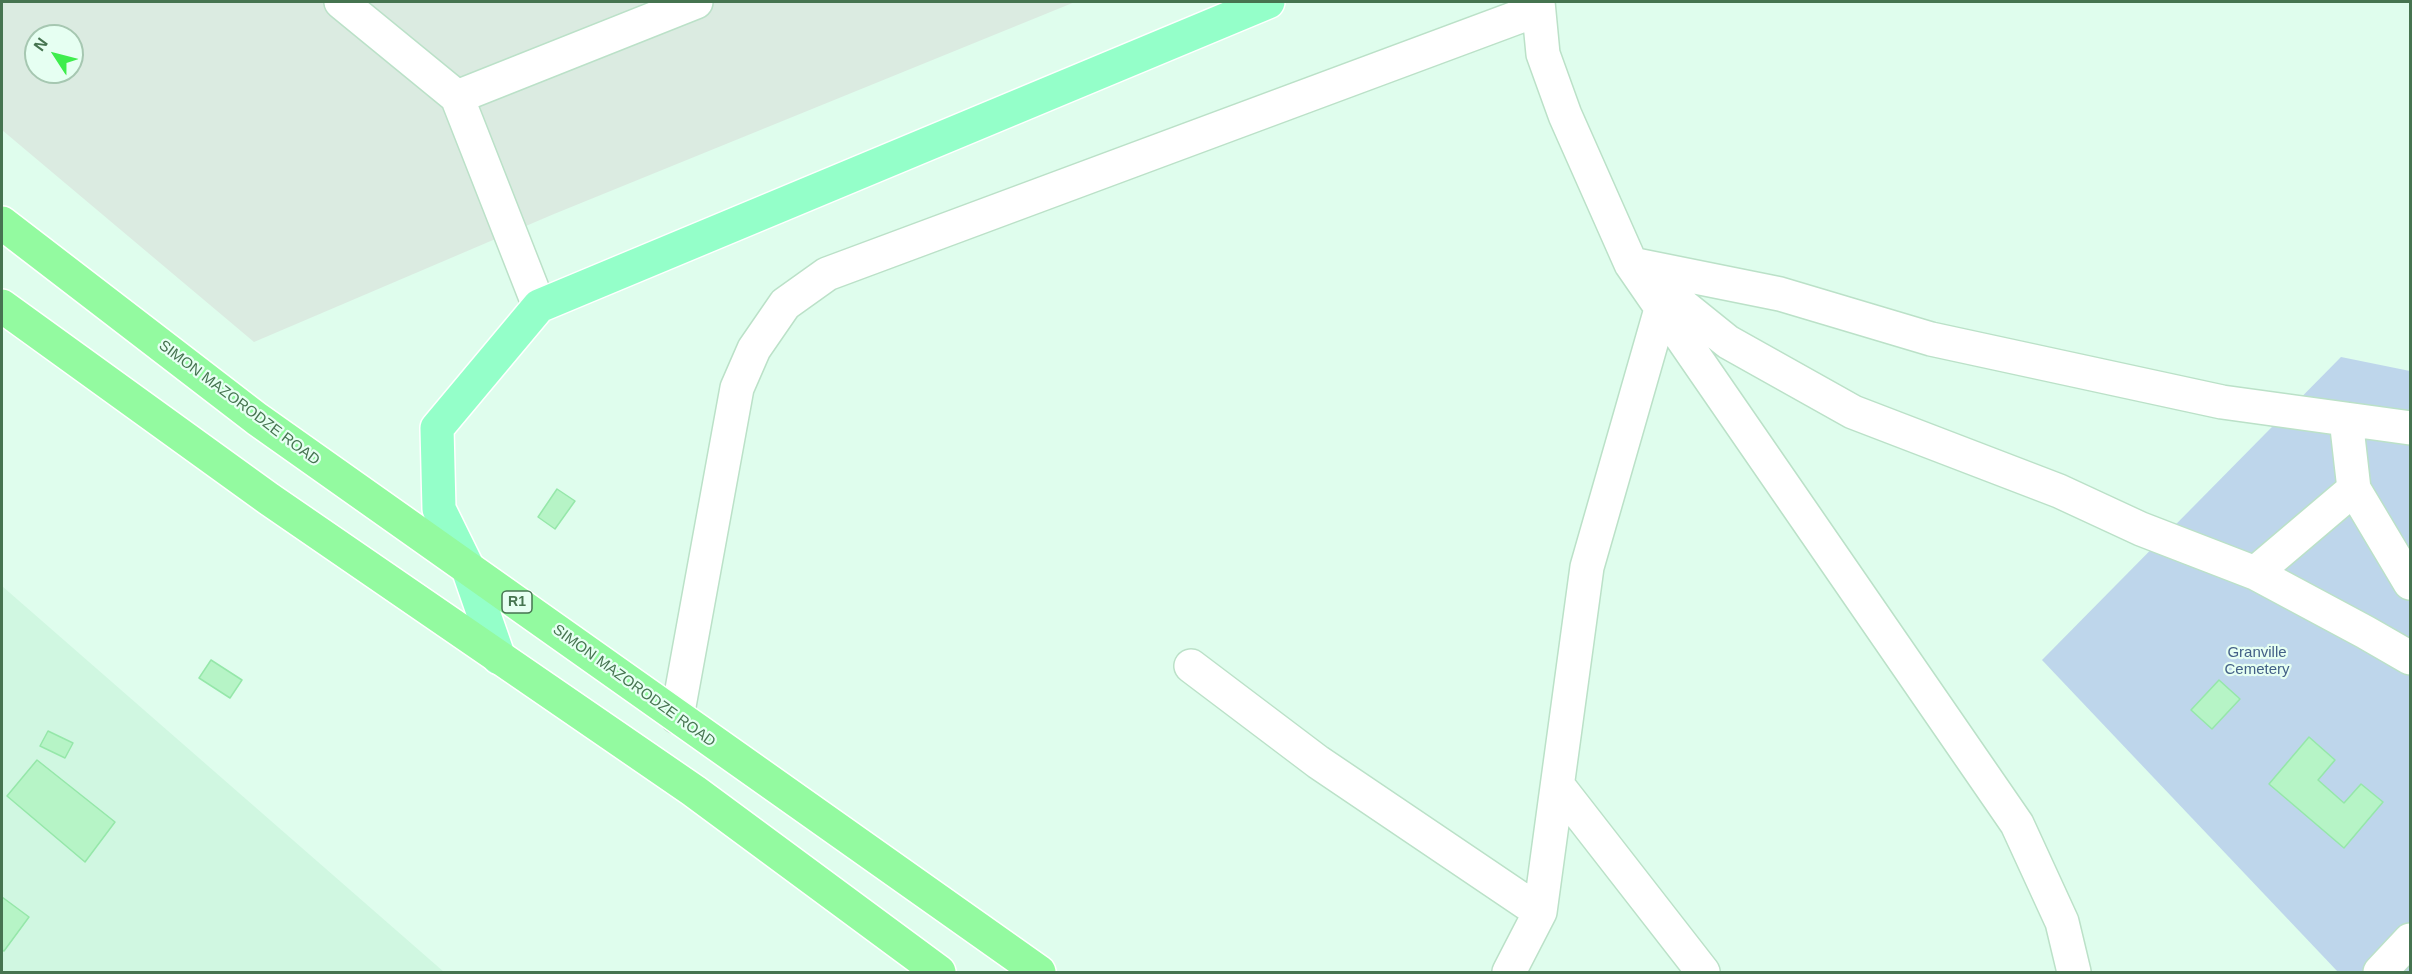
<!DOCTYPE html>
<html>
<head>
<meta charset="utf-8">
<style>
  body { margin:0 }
  #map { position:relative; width:2412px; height:974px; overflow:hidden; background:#dffded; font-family:Helvetica,sans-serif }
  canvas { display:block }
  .frame { position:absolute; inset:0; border:3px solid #467450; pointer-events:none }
  .north { position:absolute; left:24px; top:24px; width:60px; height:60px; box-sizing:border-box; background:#e6fff2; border:2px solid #a6c7b1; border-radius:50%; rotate:306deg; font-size:16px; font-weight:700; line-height:24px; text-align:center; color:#467450 }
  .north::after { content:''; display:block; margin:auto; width:21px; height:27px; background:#3eed4d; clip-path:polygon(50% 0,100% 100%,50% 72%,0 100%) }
</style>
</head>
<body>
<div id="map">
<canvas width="2412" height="974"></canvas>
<div class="frame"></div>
<div class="north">N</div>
</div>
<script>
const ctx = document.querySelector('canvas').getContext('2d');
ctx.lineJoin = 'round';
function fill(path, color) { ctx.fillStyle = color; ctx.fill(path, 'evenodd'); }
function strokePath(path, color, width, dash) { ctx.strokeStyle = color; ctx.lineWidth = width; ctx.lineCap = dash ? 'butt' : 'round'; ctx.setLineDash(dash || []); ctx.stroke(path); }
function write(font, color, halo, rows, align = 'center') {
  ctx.font = font + ' Helvetica,sans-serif'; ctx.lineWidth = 4.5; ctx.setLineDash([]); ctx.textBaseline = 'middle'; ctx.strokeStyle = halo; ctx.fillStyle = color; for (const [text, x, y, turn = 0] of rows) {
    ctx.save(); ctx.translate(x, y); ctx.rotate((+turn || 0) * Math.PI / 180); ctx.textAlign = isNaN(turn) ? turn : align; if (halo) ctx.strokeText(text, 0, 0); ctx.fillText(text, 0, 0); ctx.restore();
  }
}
fill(new Path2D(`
  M 2,586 L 444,972 L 2,972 Z`), '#d0f7e1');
fill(new Path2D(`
  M 2,2 L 1075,2 L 554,214 L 254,342 L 2,130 ZM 36,36 L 72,36 L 72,72 L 36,72 Z`), '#dbebe1');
fill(new Path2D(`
  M 2341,357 L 2410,371 L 2410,972 L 2338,972 L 2042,660 Z`), '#bed6eb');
const building = new Path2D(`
  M 557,489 L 575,501 L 555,529 L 538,517 Z
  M 211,660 L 242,680 L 230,698 L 199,678 Z
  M 2219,680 L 2240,699 L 2212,729 L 2191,710 Z
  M 48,731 L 73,743 L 65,758 L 40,746 Z
  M 2309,737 L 2335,760 L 2318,780 L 2344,803 L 2361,784 L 2383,802 L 2344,848 L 2269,784 Z
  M 37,760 L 115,822 L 85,862 L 7,796 Z
  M 2,897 L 29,917 L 4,951 L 2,950 Z`);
fill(building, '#b6f4c6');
strokePath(building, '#95e7a9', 1.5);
const minor = new Path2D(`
  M 341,2 L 457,97 L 539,306
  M 1538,2 L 1543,54 L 1565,115 L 1631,264 L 2017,824 L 2062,922 L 2074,972
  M 457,97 L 696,2
  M 1636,265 L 1780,294 L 1931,339 L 2222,402 L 2410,428
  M 1656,284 L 1728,342 L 1853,412 L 2059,491 L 2141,529 L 2255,573 L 2365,632 L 2410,658
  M 2346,419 L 2354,489 L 2410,583
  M 2255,573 L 2354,489
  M 1191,666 L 1318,762 L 1540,912
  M 677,717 L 737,388 L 754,349 L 785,304 L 827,274 L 1537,10
  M 1559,787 L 1703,972
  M 1509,972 L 1540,912 L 1587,567 L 1661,309
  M 2380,972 L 2410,940`);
const major = new Path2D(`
  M 499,658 L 467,566 L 439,509 L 437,428 L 539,306 L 1268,2`);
const highway = new Path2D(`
  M 2,223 L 257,419 L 1039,972
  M 2,306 L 269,499 L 694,791 L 939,972`);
strokePath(minor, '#bbe1c8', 36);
strokePath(major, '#fff', 36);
strokePath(highway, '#fff', 36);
strokePath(minor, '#fff', 33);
strokePath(major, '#94ffc9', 33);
strokePath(highway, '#93faa0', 33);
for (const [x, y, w] of [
  [517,602,30]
]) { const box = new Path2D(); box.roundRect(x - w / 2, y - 11, w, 22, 4.5); ctx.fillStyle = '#e6fff2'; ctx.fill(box); strokePath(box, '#467450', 1.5); }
write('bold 14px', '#467450', null, [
  ["R1",517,602]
]);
write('15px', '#467450', '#e6fff2', [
  ["SIMON MAZORODZE ROAD",239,403,37],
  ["SIMON MAZORODZE ROAD",634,686,36]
]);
write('15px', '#436087', '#e6fff2', [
  ["Granville",2257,653],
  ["Cemetery",2257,670]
]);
</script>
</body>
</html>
